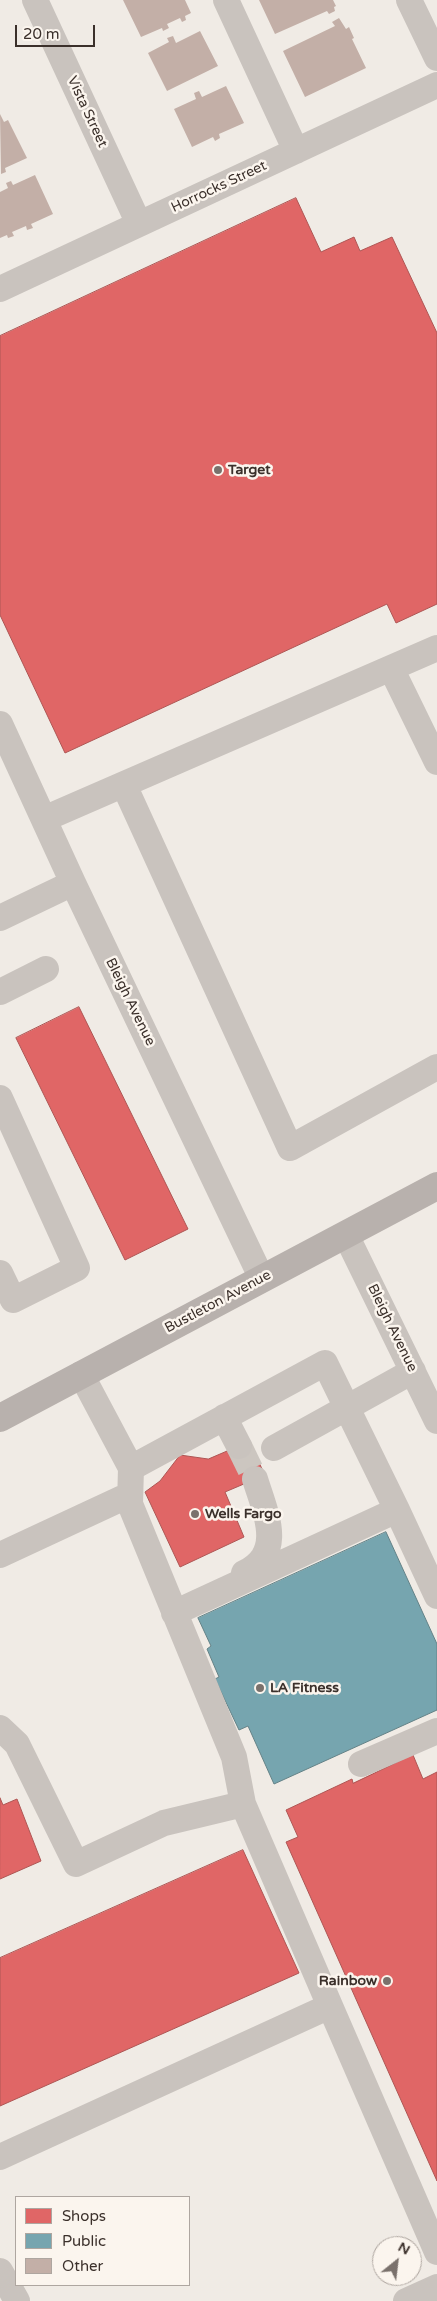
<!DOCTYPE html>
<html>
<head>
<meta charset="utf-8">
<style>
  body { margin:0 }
  #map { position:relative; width:437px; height:2301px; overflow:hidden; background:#f0ebe5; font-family:"Varela Round",sans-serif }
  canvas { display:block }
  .legend { position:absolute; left:15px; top:2196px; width:175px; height:90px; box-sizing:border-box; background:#fbf5ee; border:1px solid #aea6a0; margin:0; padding:6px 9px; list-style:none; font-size:15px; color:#3b302b }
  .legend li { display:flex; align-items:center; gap:10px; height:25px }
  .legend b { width:25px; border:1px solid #aea6a0 }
  .north { position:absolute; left:372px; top:2236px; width:50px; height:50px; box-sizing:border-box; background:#fbf5ee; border:1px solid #aea6a0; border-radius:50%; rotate:29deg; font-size:14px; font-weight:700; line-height:20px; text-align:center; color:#3b302b }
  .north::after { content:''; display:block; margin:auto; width:18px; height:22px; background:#7a716c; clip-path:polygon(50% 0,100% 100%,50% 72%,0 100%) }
  .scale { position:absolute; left:15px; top:25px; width:80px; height:22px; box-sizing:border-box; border:2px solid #3b302b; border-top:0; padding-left:6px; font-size:15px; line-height:18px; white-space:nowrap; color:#3b302b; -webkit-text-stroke:4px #fbf5ee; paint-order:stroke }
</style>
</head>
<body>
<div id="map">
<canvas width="437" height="2301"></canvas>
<ul class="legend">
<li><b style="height:14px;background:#e06666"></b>Shops</li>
<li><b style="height:14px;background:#76a5af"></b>Public</li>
<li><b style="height:14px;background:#c3afa7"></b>Other</li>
</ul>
<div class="north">N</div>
<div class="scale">20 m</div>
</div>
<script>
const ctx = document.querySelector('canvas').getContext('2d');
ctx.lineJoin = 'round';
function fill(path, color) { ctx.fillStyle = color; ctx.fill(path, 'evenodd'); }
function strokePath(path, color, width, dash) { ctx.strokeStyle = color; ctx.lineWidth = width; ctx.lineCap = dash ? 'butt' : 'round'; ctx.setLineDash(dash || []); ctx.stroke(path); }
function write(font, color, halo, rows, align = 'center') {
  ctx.font = font + ' "Varela Round",sans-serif'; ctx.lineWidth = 5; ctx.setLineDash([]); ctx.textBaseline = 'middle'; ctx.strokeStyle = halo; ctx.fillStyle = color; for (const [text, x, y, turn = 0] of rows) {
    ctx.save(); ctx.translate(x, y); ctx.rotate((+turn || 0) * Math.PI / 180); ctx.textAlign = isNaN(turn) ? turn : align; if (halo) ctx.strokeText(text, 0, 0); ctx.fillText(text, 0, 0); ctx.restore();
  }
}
const shops = new Path2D(`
  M 296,198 L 321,252 L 354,237 L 360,251 L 392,237 L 437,333 L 437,604 L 396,623 L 387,604 L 65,753 L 0,615 L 0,336 Z
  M 79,1007 L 188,1229 L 125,1260 L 16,1038 Z
  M 249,1442 L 265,1475 L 225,1492 L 244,1537 L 180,1567 L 145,1492 L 160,1481 L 180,1455 L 208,1459 Z
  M 413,1755 L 423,1779 L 437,1772 L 437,2181 L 286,1842 L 298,1837 L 286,1810 L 352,1779 L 353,1783 Z
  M 0,1798 L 3,1805 L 17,1799 L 41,1861 L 0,1879 Z
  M 243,1850 L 299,1973 L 0,2106 L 0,1958 Z`);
fill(shops, '#e06666');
strokePath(shops, '#ae5654', 1);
const public = new Path2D(`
  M 386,1532 L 437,1644 L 437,1710 L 274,1784 L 248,1726 L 239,1730 L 215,1679 L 219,1677 L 207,1649 L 211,1646 L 198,1618 Z`);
fill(public, '#76a5af');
strokePath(public, '#648287', 1);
fill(new Path2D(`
  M 123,0 L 185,0 L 191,13 L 185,16 L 186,20 L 182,22 L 180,18 L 167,24 L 169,28 L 163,31 L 162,28 L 141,37 Z
  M 259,0 L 333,0 L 336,6 L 334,7 L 335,11 L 329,14 L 327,11 L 275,34 Z
  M 339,18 L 346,29 L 349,27 L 354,38 L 352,39 L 366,68 L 305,97 L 283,51 L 335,26 L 332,22 Z
  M 200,31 L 218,66 L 167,91 L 148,53 L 169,42 L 167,38 L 173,36 L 176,43 Z
  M 226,86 L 244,123 L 219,134 L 220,138 L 215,141 L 213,137 L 192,147 L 174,109 L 196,99 L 194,93 L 199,91 L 202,97 Z
  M 0,114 L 4,122 L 8,120 L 27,158 L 5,168 L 6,172 L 1,174 Z
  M 35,175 L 53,214 L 31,224 L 33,228 L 27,230 L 26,226 L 12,232 L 14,236 L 8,238 L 7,235 L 0,238 L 0,192 L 8,188 L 6,183 L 11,181 L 13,185 Z`), '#c3afa7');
strokePath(new Path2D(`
  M 239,1446 L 255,1479`), '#ccc6c0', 26, [26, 13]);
strokePath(new Path2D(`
  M 35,0 L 139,224
  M 226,0 L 296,151
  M 409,0 L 437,58
  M 0,289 L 437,85
  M 391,668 L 437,762
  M 0,724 L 73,883 L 262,1279
  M 124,785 L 290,1148 L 437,1067
  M 44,819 L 437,648
  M 0,918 L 73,883
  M 0,992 L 46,969
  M 0,1098 L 77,1268 L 13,1300 L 0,1273
  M 346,1235 L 437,1421
  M 224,1417 L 239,1446
  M 274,1448 L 413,1371
  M 131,1468 L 325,1363 L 397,1510
  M 0,1555 L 129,1495
  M 244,1573 C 286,1553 265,1512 255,1479
  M 174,1613 L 397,1510 L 437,1596
  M 0,1728 L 17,1744 L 76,1864 L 164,1823 L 243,1804 L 234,1757 L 130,1504 L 131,1468 L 81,1374
  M 361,1764 L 437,1731
  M 243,1804 L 330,2006
  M 0,2157 L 330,2006 L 437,2252
  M 0,2271 L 17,2301
  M 406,2301 L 437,2287`), '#c9c3be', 26);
strokePath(new Path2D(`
  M 0,1418 L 437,1186`), '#b8b1ad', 28);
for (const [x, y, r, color] of [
  [218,470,5,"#7a716c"],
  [195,1514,5,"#7a716c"],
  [260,1688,5,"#7a716c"],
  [387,1981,5,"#7a716c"]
]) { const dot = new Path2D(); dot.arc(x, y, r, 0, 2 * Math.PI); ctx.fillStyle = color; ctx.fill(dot); strokePath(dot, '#fbf5ee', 2); }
write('14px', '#3b302b', '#fbf5ee', [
  ["Vista Street",87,112,65],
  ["Horrocks Street",219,187,-25],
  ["Bleigh Avenue",130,1002,64],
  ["Bustleton Avenue",218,1302,-28],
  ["Bleigh Avenue",392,1328,64]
]);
write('bold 14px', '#3b302b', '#fbf5ee', [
  ["Target",228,470],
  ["Wells Fargo",205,1514],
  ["LA Fitness",270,1688],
  ["Rainbow",377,1981,"right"]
], 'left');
</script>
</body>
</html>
